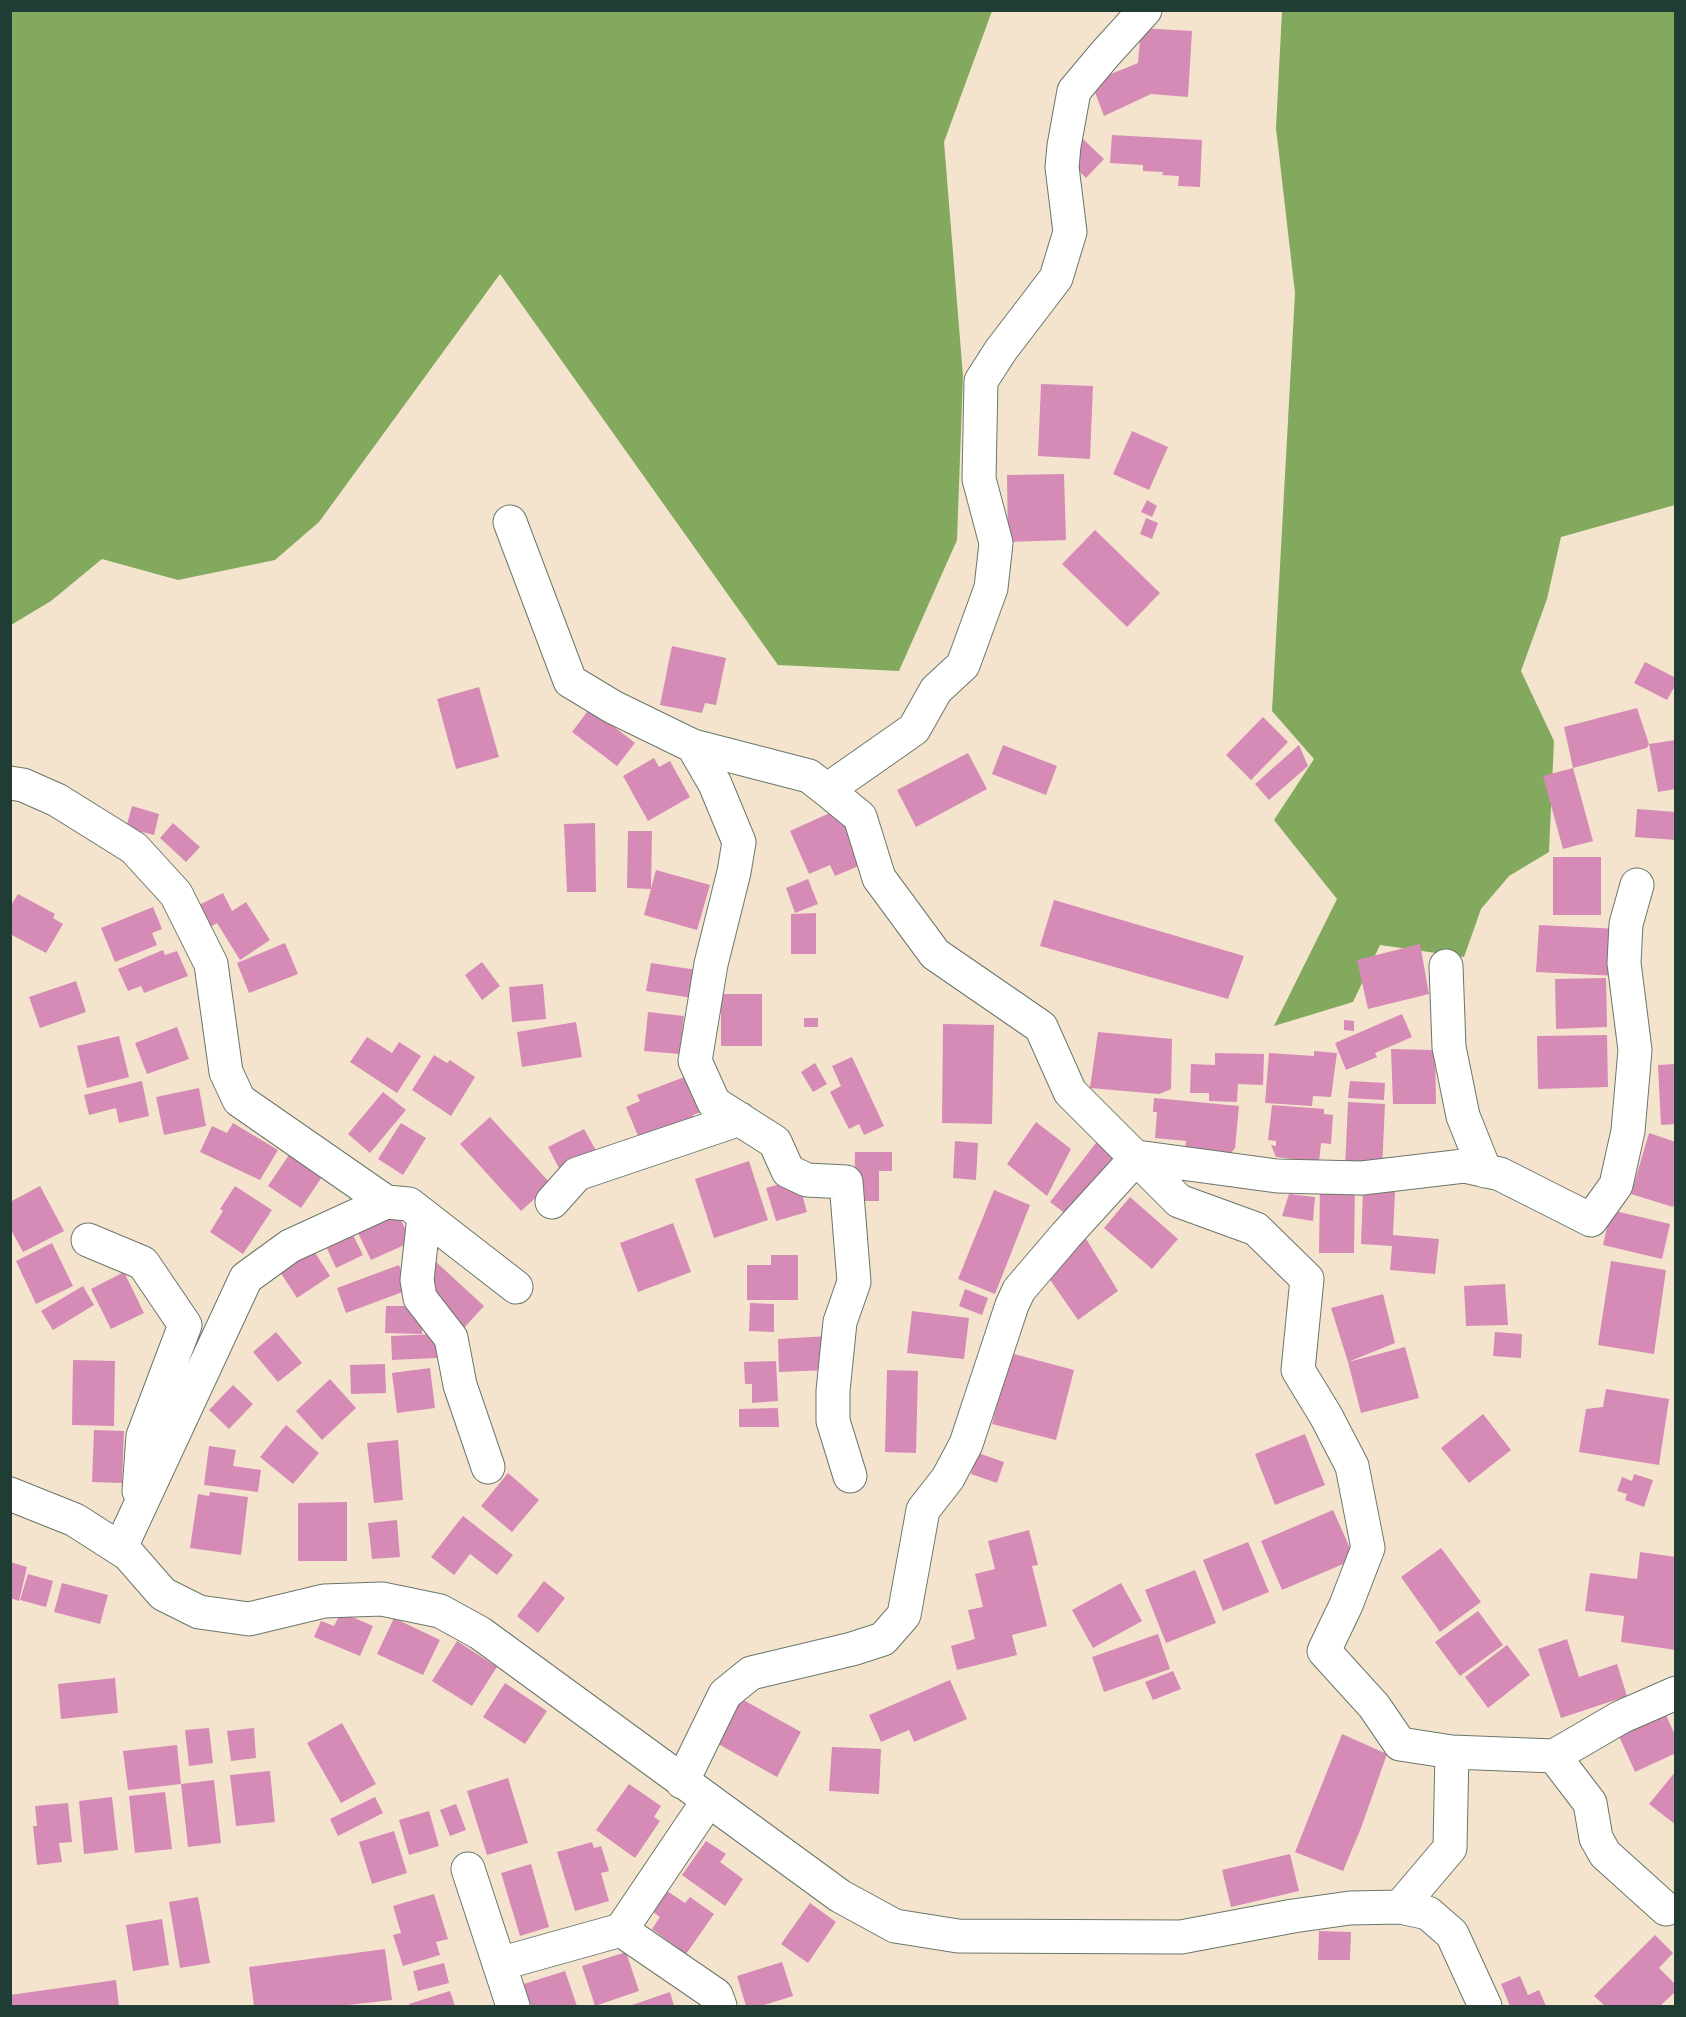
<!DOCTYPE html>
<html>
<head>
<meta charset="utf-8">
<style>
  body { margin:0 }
  #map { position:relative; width:1686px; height:2017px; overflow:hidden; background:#f5e4cd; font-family:Cardo,serif }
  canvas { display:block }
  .frame { position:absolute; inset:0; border:12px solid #1f3d34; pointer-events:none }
</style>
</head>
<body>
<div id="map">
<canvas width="1686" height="2017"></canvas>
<div class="frame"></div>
</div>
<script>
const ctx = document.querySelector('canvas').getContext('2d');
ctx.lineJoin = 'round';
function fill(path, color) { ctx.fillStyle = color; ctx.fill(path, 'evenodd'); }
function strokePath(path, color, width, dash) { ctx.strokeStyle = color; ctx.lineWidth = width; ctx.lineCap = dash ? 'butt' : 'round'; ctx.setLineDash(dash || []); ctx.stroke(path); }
fill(new Path2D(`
  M 11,10 L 992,11 L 944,142 L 963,376 L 957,540 L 899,671 L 778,665 L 500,274 L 319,522 L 275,560 L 178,580 L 102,559 L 51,601 L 11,625 Z
  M 1282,11 L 1675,11 L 1675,505 L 1561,537 L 1547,599 L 1521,671 L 1554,741 L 1549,852 L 1509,876 L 1481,909 L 1464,957 L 1380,945 L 1353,1002 L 1274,1026 L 1337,899 L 1274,820 L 1314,759 L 1272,711 L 1295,293 L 1276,128 Z`), '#83a95f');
fill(new Path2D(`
  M 1141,28 L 1192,31 L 1188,97 L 1151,94 L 1104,116 L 1091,82 L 1138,63 Z
  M 1112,135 L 1202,140 L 1200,187 L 1178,186 L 1179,176 L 1162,175 L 1163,172 L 1143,171 L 1143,165 L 1110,163 Z
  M 1082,138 L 1104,159 L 1086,178 L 1065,157 Z
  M 1041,384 L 1093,386 L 1090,459 L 1038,456 Z
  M 1132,431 L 1168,447 L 1149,490 L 1113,474 Z
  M 1064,474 L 1066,540 L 1008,542 L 1007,475 Z
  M 1147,500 L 1157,506 L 1152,517 L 1141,512 Z
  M 1146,518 L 1158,523 L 1152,539 L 1140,534 Z
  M 1095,530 L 1160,593 L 1127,627 L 1062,564 Z
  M 672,646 L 726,658 L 716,705 L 705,703 L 702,713 L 660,705 Z
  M 1645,662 L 1676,678 L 1676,684 L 1667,700 L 1634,683 Z
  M 479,687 L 499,757 L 456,769 L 437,699 Z
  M 590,708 L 635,743 L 617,766 L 572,732 Z
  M 1637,708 L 1649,744 L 1647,748 L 1573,768 L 1564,727 Z
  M 1263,717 L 1288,742 L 1251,780 L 1226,755 Z
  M 1676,740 L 1676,789 L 1658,792 L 1649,744 Z
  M 1003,745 L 1057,766 L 1046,795 L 992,774 Z
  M 1299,745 L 1308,766 L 1269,800 L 1255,784 Z
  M 968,753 L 987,789 L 916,827 L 897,790 Z
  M 654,758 L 659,767 L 670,761 L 690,797 L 648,821 L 623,776 Z
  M 1573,768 L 1593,841 L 1563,849 L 1543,776 Z
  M 132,806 L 159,814 L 154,835 L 126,828 Z
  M 1637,809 L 1676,812 L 1676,840 L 1635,837 Z
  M 832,812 L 834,819 L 841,816 L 861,865 L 835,876 L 830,865 L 809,874 L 790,831 Z
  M 173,823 L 200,847 L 186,862 L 160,838 Z
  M 595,823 L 596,892 L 567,892 L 564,824 Z
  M 628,831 L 652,831 L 651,889 L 627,888 Z
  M 1553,857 L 1601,857 L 1601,915 L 1553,915 Z
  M 656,870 L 710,885 L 697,930 L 644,915 Z
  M 808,879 L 818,904 L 795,913 L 786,888 Z
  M 223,893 L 232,911 L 246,902 L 270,940 L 240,960 L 217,923 L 210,927 L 199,905 Z
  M 18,894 L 55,914 L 53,918 L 63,924 L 46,953 L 10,934 L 10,907 Z
  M 1054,900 L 1244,956 L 1228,999 L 1040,946 Z
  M 153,907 L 162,929 L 152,933 L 157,945 L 115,962 L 101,928 Z
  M 816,913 L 816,954 L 791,954 L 791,914 Z
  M 1539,925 L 1620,929 L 1618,976 L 1536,972 Z
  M 285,943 L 298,974 L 249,993 L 237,963 Z
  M 1420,944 L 1429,994 L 1368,1009 L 1357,960 Z
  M 163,950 L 165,955 L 177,951 L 188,976 L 144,993 L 141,986 L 128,991 L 118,969 Z
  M 482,962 L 500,986 L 482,1000 L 465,975 Z
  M 651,963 L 697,970 L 693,998 L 646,991 Z
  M 1606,978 L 1607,1027 L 1556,1029 L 1555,979 Z
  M 76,981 L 86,1012 L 40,1028 L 29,997 Z
  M 543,984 L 546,1019 L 512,1022 L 509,987 Z
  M 721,994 L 762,994 L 762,1046 L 721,1046 Z
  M 648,1012 L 684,1016 L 680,1054 L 644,1051 Z
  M 1402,1014 L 1412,1037 L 1375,1053 L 1377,1057 L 1346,1070 L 1335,1043 Z
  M 804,1018 L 818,1018 L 818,1027 L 804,1027 Z
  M 1344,1020 L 1354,1021 L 1354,1031 L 1344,1030 Z
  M 576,1022 L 582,1057 L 522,1067 L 517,1032 Z
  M 943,1024 L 994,1025 L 992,1124 L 942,1123 Z
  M 177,1027 L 189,1059 L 147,1074 L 135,1043 Z
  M 1098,1032 L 1172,1039 L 1171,1089 L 1159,1094 L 1090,1088 Z
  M 1607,1035 L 1608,1087 L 1538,1089 L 1537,1036 Z
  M 119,1036 L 129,1077 L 87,1088 L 77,1046 Z
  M 367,1037 L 392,1053 L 399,1042 L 421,1056 L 397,1093 L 350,1062 Z
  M 1391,1049 L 1435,1050 L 1436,1104 L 1393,1104 Z
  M 1314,1051 L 1337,1053 L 1331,1097 L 1313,1096 L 1312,1106 L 1265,1103 L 1269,1053 L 1314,1056 Z
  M 1215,1053 L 1264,1054 L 1263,1085 L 1238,1084 L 1237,1102 L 1209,1101 L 1209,1093 L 1190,1093 L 1191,1064 L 1215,1065 Z
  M 434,1055 L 447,1063 L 450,1060 L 475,1077 L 451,1116 L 412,1090 Z
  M 852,1057 L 884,1126 L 864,1135 L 859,1124 L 849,1129 L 830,1092 L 841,1086 L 832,1066 Z
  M 815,1063 L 827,1084 L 813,1092 L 801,1072 Z
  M 1676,1064 L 1676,1124 L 1661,1125 L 1658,1065 Z
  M 687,1076 L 701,1112 L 693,1115 L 695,1121 L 641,1143 L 626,1107 L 640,1101 L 637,1095 Z
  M 142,1081 L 149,1116 L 119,1123 L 116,1108 L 89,1115 L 84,1095 Z
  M 1350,1081 L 1385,1083 L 1384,1100 L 1348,1098 Z
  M 199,1088 L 206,1126 L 164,1135 L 156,1097 Z
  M 383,1092 L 406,1110 L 370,1153 L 348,1134 Z
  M 1154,1098 L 1239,1106 L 1235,1148 L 1230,1154 L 1185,1150 L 1186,1141 L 1155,1138 L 1157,1112 L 1153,1112 Z
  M 1348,1102 L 1385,1104 L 1382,1170 L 1345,1168 Z
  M 1272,1105 L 1324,1109 L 1324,1114 L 1333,1115 L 1331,1144 L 1321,1143 L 1319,1162 L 1276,1157 L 1271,1145 L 1276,1146 L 1276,1141 L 1268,1140 Z
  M 490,1117 L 551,1184 L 521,1211 L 460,1144 Z
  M 1036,1122 L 1071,1149 L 1047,1196 L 1007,1164 Z
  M 233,1123 L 278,1150 L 260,1180 L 200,1152 L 212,1126 L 227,1133 Z
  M 401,1123 L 426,1138 L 403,1175 L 378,1159 Z
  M 584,1129 L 598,1154 L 561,1172 L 548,1147 Z
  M 1649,1133 L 1676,1142 L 1676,1197 L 1673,1207 L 1631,1194 Z
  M 1103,1134 L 1123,1149 L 1071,1218 L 1050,1202 Z
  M 955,1141 L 978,1143 L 976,1180 L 953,1178 Z
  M 291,1152 L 324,1174 L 301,1208 L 268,1186 Z
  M 855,1152 L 892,1152 L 892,1171 L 879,1171 L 879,1201 L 854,1201 Z
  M 749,1161 L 768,1220 L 714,1238 L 695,1179 Z
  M 798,1179 L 807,1212 L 776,1221 L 766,1188 Z
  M 40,1186 L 64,1231 L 23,1252 L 10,1228 L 10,1202 Z
  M 235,1186 L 272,1210 L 243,1254 L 210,1232 L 223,1211 L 220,1209 Z
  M 1320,1186 L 1355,1186 L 1354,1253 L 1319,1253 Z
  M 994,1190 L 1030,1205 L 995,1294 L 958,1279 Z
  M 1363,1190 L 1395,1192 L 1393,1235 L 1439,1239 L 1435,1274 L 1390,1270 L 1392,1246 L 1361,1244 Z
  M 1289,1194 L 1315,1197 L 1313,1221 L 1282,1216 Z
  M 1130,1197 L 1178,1239 L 1152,1269 L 1104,1228 Z
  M 1611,1210 L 1670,1224 L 1662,1259 L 1603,1245 Z
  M 398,1213 L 411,1242 L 371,1260 L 357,1231 Z
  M 673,1223 L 691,1272 L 638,1292 L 620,1243 Z
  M 350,1229 L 363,1255 L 336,1268 L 324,1242 Z
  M 1085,1237 L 1118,1291 L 1078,1320 L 1044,1271 Z
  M 52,1243 L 73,1286 L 36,1304 L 16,1261 Z
  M 310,1245 L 330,1276 L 297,1298 L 277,1267 Z
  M 771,1255 L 798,1255 L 798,1300 L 747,1300 L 747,1265 L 771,1265 Z
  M 435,1261 L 484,1306 L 463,1329 L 422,1274 Z
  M 1611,1261 L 1666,1270 L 1654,1354 L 1598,1345 Z
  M 399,1265 L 408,1290 L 346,1313 L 337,1288 Z
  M 124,1272 L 144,1313 L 111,1329 L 91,1289 Z
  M 1505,1284 L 1508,1325 L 1466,1326 L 1464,1286 Z
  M 83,1286 L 94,1305 L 53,1330 L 41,1311 Z
  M 965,1289 L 988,1298 L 982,1315 L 959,1306 Z
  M 1383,1294 L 1395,1343 L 1348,1362 L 1331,1308 Z
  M 750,1303 L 774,1304 L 774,1332 L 749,1331 Z
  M 386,1306 L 423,1306 L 422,1334 L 385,1333 Z
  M 912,1311 L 969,1318 L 964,1359 L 907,1353 Z
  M 276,1332 L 302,1363 L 278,1382 L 253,1352 Z
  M 1495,1332 L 1522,1334 L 1521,1358 L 1493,1356 Z
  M 436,1334 L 437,1358 L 392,1360 L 391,1336 Z
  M 828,1336 L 829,1370 L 779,1372 L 778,1339 Z
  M 1405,1347 L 1419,1398 L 1361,1413 L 1348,1362 Z
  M 1010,1353 L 1074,1370 L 1056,1440 L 992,1424 Z
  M 73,1360 L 115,1361 L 114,1426 L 72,1425 Z
  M 776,1361 L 778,1401 L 752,1403 L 752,1384 L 745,1384 L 744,1362 Z
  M 385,1364 L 386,1393 L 351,1394 L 350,1365 Z
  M 430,1368 L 435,1408 L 397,1413 L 392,1373 Z
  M 887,1370 L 918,1371 L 916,1453 L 885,1452 Z
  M 330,1379 L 356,1408 L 322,1440 L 296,1411 Z
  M 233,1385 L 253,1404 L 229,1429 L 209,1410 Z
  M 1606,1389 L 1669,1399 L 1659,1465 L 1579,1452 L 1586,1409 L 1603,1407 Z
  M 778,1408 L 779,1427 L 739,1427 L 739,1409 Z
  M 1483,1414 L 1511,1450 L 1469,1483 L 1441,1448 Z
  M 286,1425 L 319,1453 L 293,1484 L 260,1457 Z
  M 94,1430 L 124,1431 L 122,1483 L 92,1482 Z
  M 1305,1434 L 1325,1485 L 1275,1505 L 1255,1454 Z
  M 398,1440 L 403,1500 L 374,1503 L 367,1443 Z
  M 209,1446 L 236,1450 L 233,1466 L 261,1470 L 258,1492 L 204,1485 Z
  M 978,1453 L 1004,1462 L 997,1483 L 971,1474 Z
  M 508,1473 L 539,1500 L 512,1532 L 481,1506 Z
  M 1634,1474 L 1653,1480 L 1644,1507 L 1625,1500 L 1627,1494 L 1617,1491 L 1622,1477 L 1632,1481 Z
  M 210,1492 L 248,1497 L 241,1555 L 190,1548 L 198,1494 L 209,1496 Z
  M 347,1502 L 347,1561 L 298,1561 L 298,1503 Z
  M 1333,1510 L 1355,1559 L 1282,1590 L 1261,1541 Z
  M 463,1516 L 513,1555 L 497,1575 L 470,1554 L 454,1575 L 431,1557 Z
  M 397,1520 L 400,1557 L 372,1559 L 368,1523 Z
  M 1029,1530 L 1038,1565 L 1032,1566 L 1047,1626 L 1012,1635 L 1017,1655 L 957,1670 L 951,1646 L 975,1639 L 968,1610 L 983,1607 L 975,1574 L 995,1569 L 988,1541 Z
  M 1248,1542 L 1269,1592 L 1223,1611 L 1203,1560 Z
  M 1441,1548 L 1481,1602 L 1440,1632 L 1401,1577 Z
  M 1640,1552 L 1676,1557 L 1676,1650 L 1621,1642 L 1624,1616 L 1585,1611 L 1590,1573 L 1637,1579 Z
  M 10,1562 L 27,1567 L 19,1601 L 10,1598 Z
  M 1195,1570 L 1216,1623 L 1166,1643 L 1145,1590 Z
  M 28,1574 L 53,1581 L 46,1607 L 20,1600 Z
  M 544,1581 L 565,1598 L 538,1633 L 517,1616 Z
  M 62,1583 L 108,1595 L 100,1624 L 54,1612 Z
  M 1121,1583 L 1142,1621 L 1093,1648 L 1072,1610 Z
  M 1478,1611 L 1503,1645 L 1460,1676 L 1435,1642 Z
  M 341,1612 L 373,1626 L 360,1656 L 314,1637 L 321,1621 L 334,1626 Z
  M 394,1618 L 440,1640 L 423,1675 L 377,1654 Z
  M 1158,1634 L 1170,1669 L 1104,1692 L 1092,1657 Z
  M 1567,1639 L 1579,1677 L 1617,1664 L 1627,1696 L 1561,1718 L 1538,1649 Z
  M 457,1641 L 497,1667 L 472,1706 L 432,1681 Z
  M 1507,1645 L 1530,1675 L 1488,1708 L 1465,1677 Z
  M 1173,1671 L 1181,1689 L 1153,1700 L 1145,1682 Z
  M 115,1678 L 118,1713 L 61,1719 L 58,1684 Z
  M 950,1680 L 967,1719 L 914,1742 L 909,1730 L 881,1742 L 869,1715 Z
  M 505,1683 L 547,1711 L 525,1744 L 483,1717 Z
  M 738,1697 L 801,1732 L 777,1777 L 713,1741 Z
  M 1665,1713 L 1676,1737 L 1676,1753 L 1635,1772 L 1618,1734 Z
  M 342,1723 L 376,1784 L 341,1803 L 307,1743 Z
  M 209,1728 L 213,1763 L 189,1766 L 185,1730 Z
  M 254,1728 L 256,1758 L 231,1761 L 227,1731 Z
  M 1342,1734 L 1387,1754 L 1361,1828 L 1343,1871 L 1295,1852 Z
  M 177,1745 L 181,1784 L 128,1790 L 123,1751 Z
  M 832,1747 L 881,1749 L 879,1794 L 829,1791 Z
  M 270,1771 L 275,1822 L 236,1826 L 230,1775 Z
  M 1676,1771 L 1676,1825 L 1649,1804 Z
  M 508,1778 L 528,1843 L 487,1855 L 467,1791 Z
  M 214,1780 L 221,1843 L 188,1847 L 181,1784 Z
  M 629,1784 L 661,1806 L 654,1817 L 660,1821 L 635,1858 L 596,1830 Z
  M 165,1792 L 172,1849 L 135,1853 L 129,1796 Z
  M 112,1797 L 118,1850 L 84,1854 L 79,1801 Z
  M 375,1797 L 383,1813 L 338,1836 L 330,1819 Z
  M 68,1803 L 72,1842 L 59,1843 L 62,1862 L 37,1865 L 33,1826 L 37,1826 L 35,1806 Z
  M 456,1804 L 466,1830 L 450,1836 L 440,1810 Z
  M 429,1811 L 439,1846 L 409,1855 L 399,1820 Z
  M 394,1831 L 407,1873 L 372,1884 L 359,1842 Z
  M 706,1841 L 726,1854 L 720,1862 L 743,1879 L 725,1906 L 682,1875 Z
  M 592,1842 L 594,1848 L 601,1846 L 609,1871 L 601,1873 L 609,1901 L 575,1911 L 557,1852 Z
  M 1290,1854 L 1299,1891 L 1231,1907 L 1222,1870 Z
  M 531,1864 L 549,1927 L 520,1936 L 501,1873 Z
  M 667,1891 L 685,1903 L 690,1897 L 714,1914 L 686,1954 L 652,1929 L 660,1917 L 653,1912 Z
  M 434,1894 L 448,1939 L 436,1942 L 440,1955 L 403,1966 L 393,1935 L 401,1933 L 393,1906 Z
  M 198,1897 L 210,1963 L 180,1968 L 169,1902 Z
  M 810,1903 L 836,1922 L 808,1963 L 781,1944 Z
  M 162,1919 L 169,1965 L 133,1971 L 126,1925 Z
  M 1319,1931 L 1351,1932 L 1350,1960 L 1318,1960 Z
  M 1655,1935 L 1673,1953 L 1659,1968 L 1676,1985 L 1676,1991 L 1660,2006 L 1605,2006 L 1594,1996 Z
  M 385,1949 L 392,2000 L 340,2006 L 254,2006 L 249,1967 Z
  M 626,1952 L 639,1991 L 595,2006 L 582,1966 Z
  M 782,1962 L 793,1996 L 761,2006 L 746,2006 L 737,1976 Z
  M 444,1963 L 449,1983 L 418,1991 L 413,1971 Z
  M 565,1971 L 577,2006 L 531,2006 L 524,1984 Z
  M 1520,1976 L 1528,1995 L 1539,1990 L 1546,2006 L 1510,2006 L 1501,1984 Z
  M 116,1980 L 119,2006 L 10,2006 L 10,1995 Z
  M 450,1991 L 455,2006 L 409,2006 L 409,2004 Z
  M 670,1992 L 674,2006 L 629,2006 Z`), '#d58bb6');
const minor = new Path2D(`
  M 510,522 L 570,681 L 613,707 L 693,746 L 809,776 L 827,790 L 860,817 L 879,878 L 935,954 L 1041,1027 L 1070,1092 L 1179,1201 L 1256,1229 L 1307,1279 L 1298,1370 L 1326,1416 L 1352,1466 L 1368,1548 L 1346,1605 L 1324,1651 L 1374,1706 L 1400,1744 L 1452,1752 L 1554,1756 L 1621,1717 L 1676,1693
  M 693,746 L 715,784 L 739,842 L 734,872 L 711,964 L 695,1061 L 714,1103 L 775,1142 L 788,1171 L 807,1180 L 846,1182 L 854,1282 L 840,1322 L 833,1391 L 833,1421 L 850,1476
  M 10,783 L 23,785 L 57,800 L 134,848 L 176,894 L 211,964 L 226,1072 L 239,1100 L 386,1202
  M 827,790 L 914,729 L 936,690 L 963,665 L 991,588 L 996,543 L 979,479 L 981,381 L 1001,350 L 1056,278 L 1070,232 L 1062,167 L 1064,146 L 1074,91 L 1105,54 L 1145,10
  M 1446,966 L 1449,1047 L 1463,1116 L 1485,1171
  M 1137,1157 L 1277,1176 L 1362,1178 L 1464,1166 L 1500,1174 L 1591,1220 L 1616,1185 L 1628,1131 L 1635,1050 L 1624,963 L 1626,924 L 1637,885
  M 552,1202 L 577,1174 L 740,1119
  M 424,1216 L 417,1280 L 420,1298 L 451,1338 L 460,1385 L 488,1467
  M 88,1240 L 143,1263 L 185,1325 L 143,1436 L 139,1491
  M 10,1494 L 75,1520 L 128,1554 L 163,1594 L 199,1612 L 249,1619 L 324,1601 L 382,1599 L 440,1611 L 480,1633 L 840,1896 L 895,1926 L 958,1936 L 1181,1937 L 1293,1916 L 1350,1908 L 1400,1907 L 1428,1913 L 1452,1934 L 1485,2006
  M 120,1549 L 246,1278 L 290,1246 L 386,1202 L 409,1204 L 516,1287
  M 1554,1756 L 1590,1803 L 1596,1838 L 1605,1854 L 1666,1909
  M 682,1782 L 725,1694 L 751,1673 L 852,1649 L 883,1639 L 904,1615 L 923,1510 L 948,1478 L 966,1444 L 1012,1305 L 1019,1290 L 1066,1235 L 1137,1157
  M 468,1869 L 513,2006
  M 1400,1907 L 1450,1848 L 1452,1752
  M 621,1930 L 716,1995 L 720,2006
  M 499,1964 L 621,1930 L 708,1801`);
strokePath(minor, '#6a776a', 35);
strokePath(minor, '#fff', 33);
</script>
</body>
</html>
